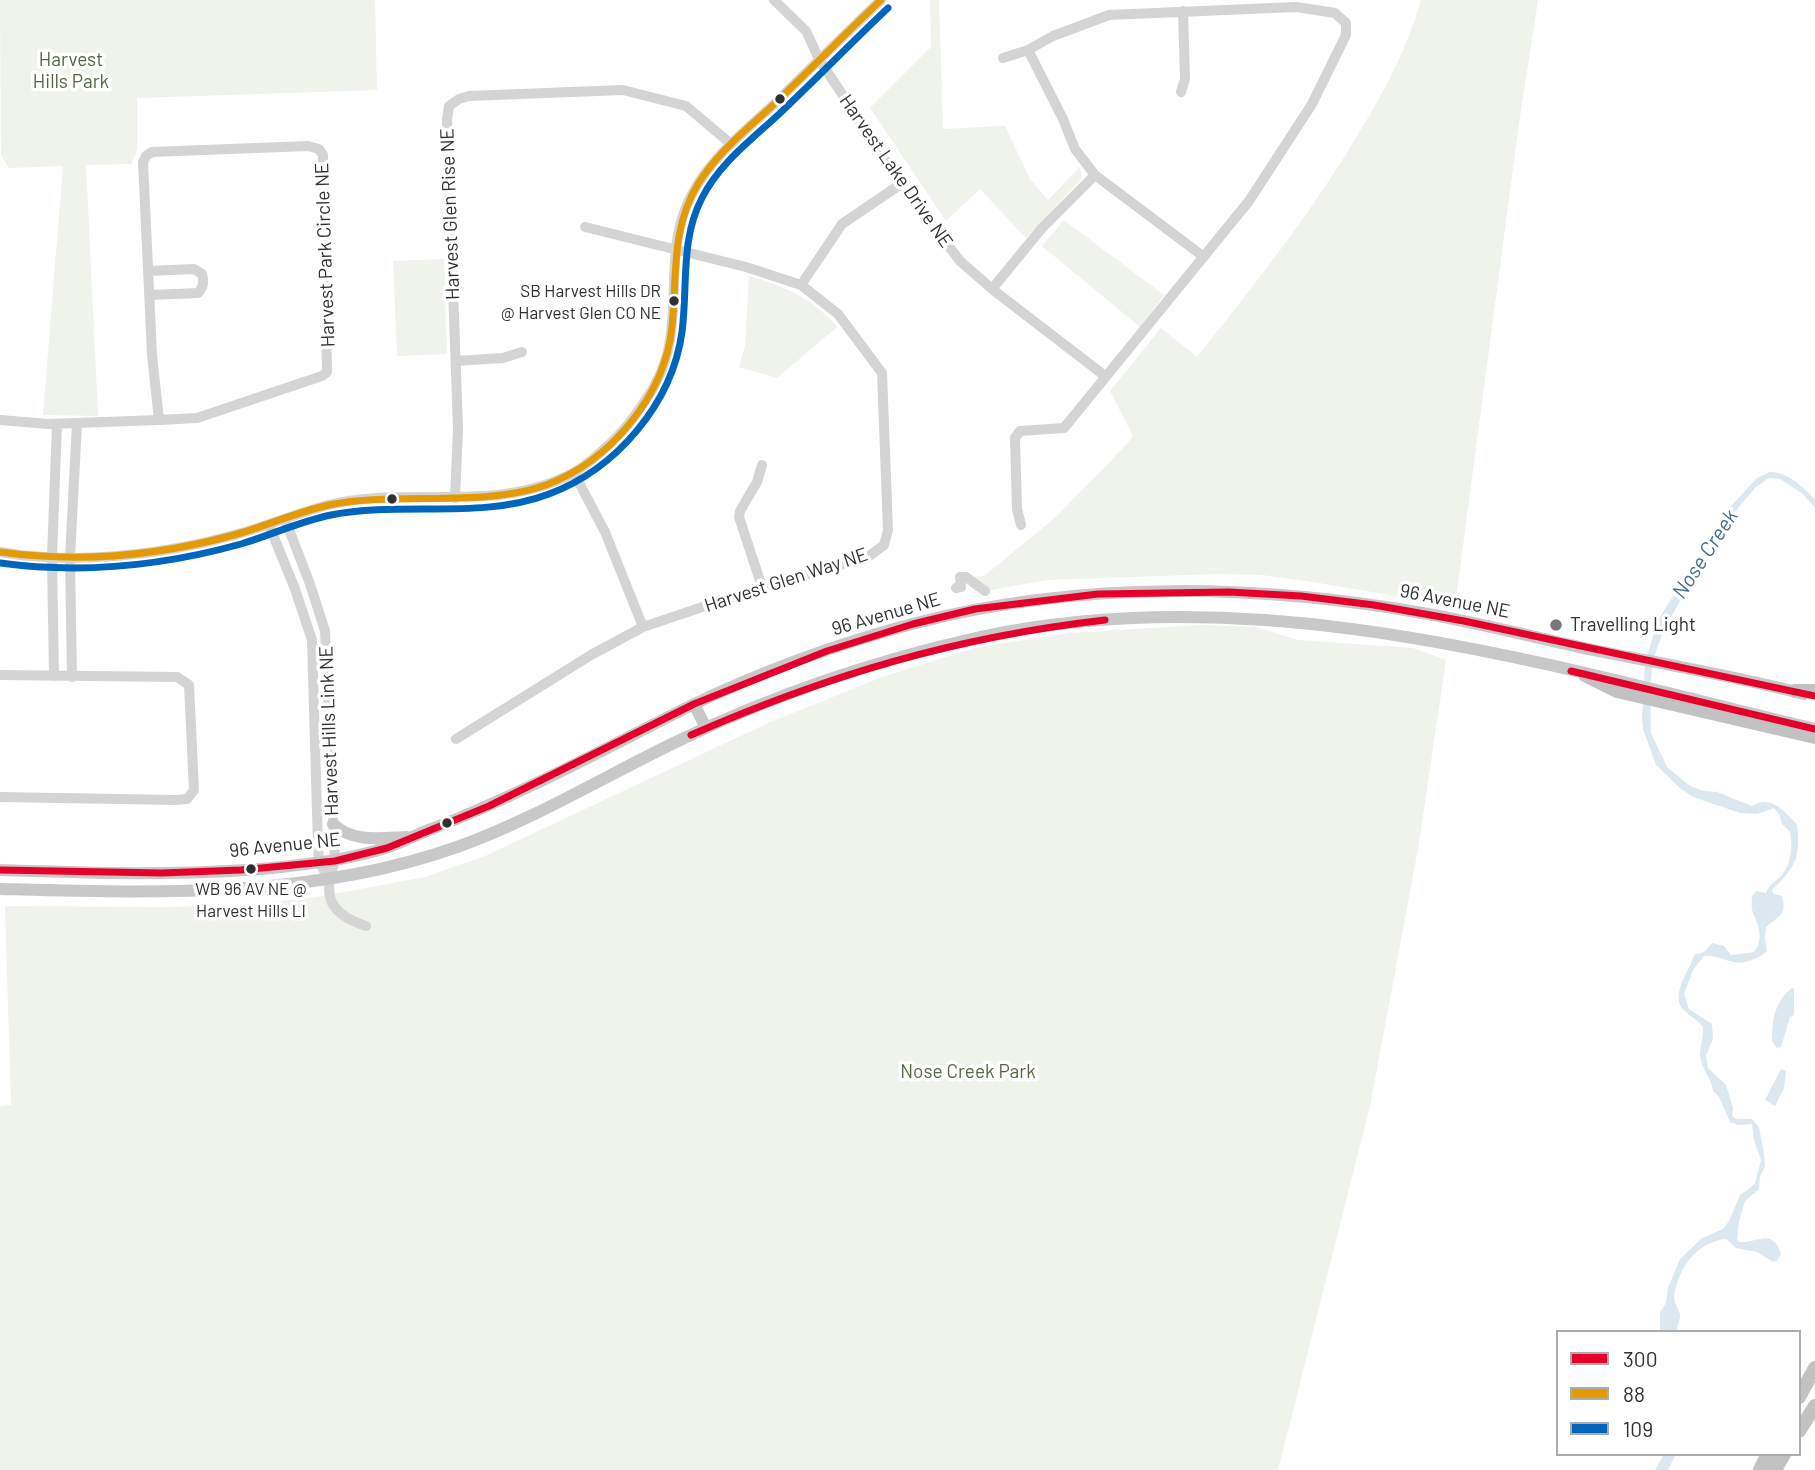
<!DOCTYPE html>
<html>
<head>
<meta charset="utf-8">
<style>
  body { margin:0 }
  #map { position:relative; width:1815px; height:1470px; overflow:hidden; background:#fff; font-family:Barlow,sans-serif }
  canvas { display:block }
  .legend { position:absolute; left:1556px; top:1330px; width:245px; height:126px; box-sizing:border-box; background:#fff; border:2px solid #acacac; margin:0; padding:9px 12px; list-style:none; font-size:21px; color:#303030 }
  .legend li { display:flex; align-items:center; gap:14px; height:35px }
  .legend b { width:35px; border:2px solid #acacac }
</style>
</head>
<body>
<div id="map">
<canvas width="1815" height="1470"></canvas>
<ul class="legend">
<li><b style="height:9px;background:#e4002b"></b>300</li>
<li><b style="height:9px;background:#e39a05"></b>88</li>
<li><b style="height:9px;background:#0065bd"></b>109</li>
</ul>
</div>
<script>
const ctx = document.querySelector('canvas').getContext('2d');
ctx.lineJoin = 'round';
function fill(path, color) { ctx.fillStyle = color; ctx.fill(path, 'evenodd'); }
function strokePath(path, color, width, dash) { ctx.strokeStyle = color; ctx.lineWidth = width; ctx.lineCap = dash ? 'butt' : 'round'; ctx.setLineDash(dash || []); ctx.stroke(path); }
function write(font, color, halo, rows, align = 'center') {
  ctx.font = font + ' Barlow,sans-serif'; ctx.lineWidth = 7; ctx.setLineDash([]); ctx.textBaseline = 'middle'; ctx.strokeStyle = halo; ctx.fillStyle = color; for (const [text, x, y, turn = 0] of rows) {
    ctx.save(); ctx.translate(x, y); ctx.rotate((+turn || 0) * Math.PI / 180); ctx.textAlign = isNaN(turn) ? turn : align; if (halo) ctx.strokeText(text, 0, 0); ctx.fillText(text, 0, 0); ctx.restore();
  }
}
fill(new Path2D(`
  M 0,0 L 375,0 L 377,90 L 137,98 L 137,150 L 131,164 L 86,165 L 98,416 L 43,415 L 63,166 L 9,168 L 1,155 Z
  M 930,0 L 939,0 L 943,129 L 1005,126 L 1030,179 L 1048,200 L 1080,167 L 1082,178 L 1026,238 L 980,189 L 946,221 L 870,108 L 931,47 Z
  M 1421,0 L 1538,0 L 1519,123 L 1455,606 L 1319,583 L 1262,575 L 1216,574 L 1047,580 L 985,591 L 966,577 L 984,576 L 1056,517 L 1126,445 L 1133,436 L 1110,391 L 1161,328 L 1197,357 C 1255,284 1313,211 1360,131 C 1385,90 1408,46 1421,0 Z
  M 1064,220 L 1164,295 L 1140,327 L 1042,246 Z
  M 444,259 L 447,354 L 397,356 L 393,261 Z
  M 749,276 C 784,286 813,298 837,327 L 777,378 L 739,367 L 745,346 Z
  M 1200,625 L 1256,627 L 1298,640 L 1413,648 L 1446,660 L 1418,849 L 1370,1106 L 1278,1470 L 0,1470 L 0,1106 L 11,1105 L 5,906 L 167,907 L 242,905 L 317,897 L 425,877 L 485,856 L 766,724 L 882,677 L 978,647 L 1071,633 Z`), '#f0f2ec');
fill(new Path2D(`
  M 1770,472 C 1789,472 1802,487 1815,499 L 1815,508 L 1803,494 L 1780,479 L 1769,478 L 1755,488 L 1737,509 L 1728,529 L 1726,540 L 1691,582 L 1664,629 L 1653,660 L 1650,689 L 1651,733 L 1667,767 L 1690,786 L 1704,791 L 1717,792 L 1752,806 C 1772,794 1783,811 1797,824 C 1801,857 1795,868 1772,890 L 1774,894 L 1782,896 C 1787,915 1779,916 1766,927 L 1765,939 L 1767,951 C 1760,958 1744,965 1733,962 C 1723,960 1715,955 1704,956 L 1693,970 L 1684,994 L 1689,1009 L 1712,1024 L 1713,1039 L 1706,1055 L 1708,1068 L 1726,1085 L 1733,1108 L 1732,1116 L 1736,1119 L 1752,1119 L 1759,1127 L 1764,1154 L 1765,1167 L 1760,1176 L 1759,1189 L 1745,1201 L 1739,1221 L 1737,1239 L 1739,1242 C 1756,1244 1772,1226 1781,1254 L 1777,1261 L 1773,1262 L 1757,1252 L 1736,1248 L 1726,1239 C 1696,1242 1679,1268 1674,1295 C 1673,1303 1680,1309 1680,1316 C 1680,1321 1677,1327 1676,1332 L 1660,1332 L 1660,1312 L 1666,1303 L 1668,1288 L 1680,1259 L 1702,1238 L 1723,1229 L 1729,1221 L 1740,1195 L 1755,1184 L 1761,1160 L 1754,1140 L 1752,1124 L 1738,1125 L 1730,1122 L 1719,1097 L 1713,1091 C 1712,1078 1701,1069 1700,1056 C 1700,1047 1704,1036 1703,1027 C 1697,1019 1688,1015 1682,1008 C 1671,993 1690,970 1694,955 L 1704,952 L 1712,943 L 1724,946 L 1731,955 L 1754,952 C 1764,939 1759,927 1753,913 C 1751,908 1752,901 1752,896 L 1756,891 L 1766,893 C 1769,884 1775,882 1781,876 C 1791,865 1793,846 1790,832 L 1782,824 L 1779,814 L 1774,808 L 1757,814 L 1740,813 L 1693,797 L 1681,789 L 1656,765 L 1643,729 L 1642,718 L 1645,663 L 1658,620 L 1686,576 L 1718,532 L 1731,506 L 1757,478 Z
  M 1792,988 L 1794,989 L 1794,1015 L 1790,1017 L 1781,1047 L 1777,1048 L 1772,1041 C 1772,1019 1775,1001 1792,988 Z
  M 1781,1069 L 1786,1071 L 1784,1088 L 1775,1106 L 1765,1100 Z
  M 1664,1454 L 1676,1454 L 1668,1470 L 1655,1470 Z`), '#dce8f0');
strokePath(new Path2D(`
  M 774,0 L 806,31 L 819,59 L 901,184 L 960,261 L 992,289 L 1105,376
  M 1028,50 L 1063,119 L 1075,149 L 1095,175 L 1204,257
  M 1003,58 L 1028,50 L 1053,36 L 1109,15 L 1296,7 L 1335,13 L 1346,23 L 1346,35 L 1312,104 L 1249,201 L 1064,428 L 1020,431 L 1015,438 L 1017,509 L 1021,525
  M 1181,92 L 1185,79 L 1183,11
  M 149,271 L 194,269 L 202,274 C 204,282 204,286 198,293 L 150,295
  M 801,285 L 842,224 L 901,184
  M 992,289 L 1042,228 L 1095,175
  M 456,361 L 503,358 L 522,352
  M 0,420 L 48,424 L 159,420 L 152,355 L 143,162 L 146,156 L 152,152 L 308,146 L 319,149 L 323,155 L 327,372 L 322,376 L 197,418 L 159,420
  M 762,465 L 757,482 L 740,511 L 739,517 L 762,587
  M 574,473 L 605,532 L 643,627 L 762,587 L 868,557 L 884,545 L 888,530 L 882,373 L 838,314 L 801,285 L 746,267 L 585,227
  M 455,498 L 458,429 L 447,120 L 449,106 L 459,99 L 469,96 L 623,90 L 686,106 L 731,144
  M 285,519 L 310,584 L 325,631 L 335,861 C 322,896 329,914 366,926
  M 269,525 L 295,589 L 312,640 L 318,846 L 319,862 L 329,879
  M 0,552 C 71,565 164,555 234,535 C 264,527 293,515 324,506 C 406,484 495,515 573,473 C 590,464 618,437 630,422 C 647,399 662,378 668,350 C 680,297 665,244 692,194 C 710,159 743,133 771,107 C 808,71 844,35 881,0
  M 956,588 L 961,587 L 960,577 L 966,577 L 985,591
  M 0,675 L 177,677 L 189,685 L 194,790 L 187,799 L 176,800 L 0,797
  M 54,676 L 52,557 L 57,424
  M 72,677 L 70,557 L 77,424
  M 456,739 L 591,655 L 643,627`), '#d4d4d4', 10);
strokePath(new Path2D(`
  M 694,704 L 706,728
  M 333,824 C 353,843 381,838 407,837
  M 0,870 C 90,873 181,876 272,868 C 309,864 346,860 382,849 C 400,844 417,834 434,828 C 522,794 604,749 688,707 C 760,672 839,643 916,623 C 1082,580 1260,584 1428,614 C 1483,624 1538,638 1593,650 C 1663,664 1734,676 1804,694
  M 0,889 C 152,893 311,899 457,847 C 533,820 605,776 678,741 C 773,695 877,660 980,637 C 1262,577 1543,664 1815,729`), '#c8c8c8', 12);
strokePath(new Path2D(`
  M 1585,675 L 1617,691 L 1815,737
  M 1795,691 L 1815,691
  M 1799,1397 L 1815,1368
  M 1799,1431 L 1815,1406
  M 1760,1470 L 1768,1454
  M 1775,1470 L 1784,1454`), '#c2c2c2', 14);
strokePath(new Path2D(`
  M 1571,671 L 1815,729
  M 691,735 C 828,675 956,637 1105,620
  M 0,870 L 162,873 L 241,870 L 335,861 L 387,848 L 489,806 L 694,704 L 827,651 L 913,624 L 975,609 L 1098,594 L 1229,592 L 1301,596 L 1374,605 L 1464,621 L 1815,696`), '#e4002b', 7);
strokePath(new Path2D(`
  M 0,552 C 79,563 157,556 234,535 C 266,526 297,512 329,505 C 399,491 481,508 546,485 C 610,461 665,396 672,327 C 677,277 671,228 698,184 C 717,153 745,131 771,107 C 808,72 844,35 881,0`), '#e39a05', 7);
strokePath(new Path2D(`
  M 0,563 C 81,574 162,566 241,544 C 271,535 301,521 331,515 C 402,501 481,520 549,494 C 616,469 672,404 682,332 C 688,287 680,240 702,198 C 719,164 750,141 778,115 C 815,80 851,43 888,8`), '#0065bd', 7);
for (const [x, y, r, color] of [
  [780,99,6,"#303030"],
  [674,301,6,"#303030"],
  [392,499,6,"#303030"],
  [1556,625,7,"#787878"],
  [447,823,6,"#303030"],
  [251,869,6,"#303030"]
]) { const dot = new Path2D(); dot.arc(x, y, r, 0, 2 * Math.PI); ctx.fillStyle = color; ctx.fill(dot); strokePath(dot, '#fff', 2.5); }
write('17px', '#303030', '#fff', [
  ["SB Harvest Hills DR",661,291],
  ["@ Harvest Glen CO NE",661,313],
  ["WB 96 AV NE @",251,889,"center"],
  ["Harvest Hills LI",251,911,"center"]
], 'right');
write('19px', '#536841', '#fff', [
  ["Harvest",71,60],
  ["Hills Park",71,82],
  ["Nose Creek Park",968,1072]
]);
write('19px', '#303030', '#fff', [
  ["Harvest Lake Drive NE",896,171,55],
  ["Harvest Glen Rise NE",450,214,-92],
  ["Harvest Park Circle NE",325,255,-92],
  ["Harvest Glen Way NE",786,580,-18],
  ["96 Avenue NE",1455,601,11],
  ["96 Avenue NE",886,614,-16],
  ["Harvest Hills Link NE",329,731,-92],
  ["96 Avenue NE",285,845,-6]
]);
write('19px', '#303030', '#fff', [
  ["Travelling Light",1570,625]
], 'left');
write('italic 21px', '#456f8b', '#fff', [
  ["Nose Creek",1705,554,-57]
]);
</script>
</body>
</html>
